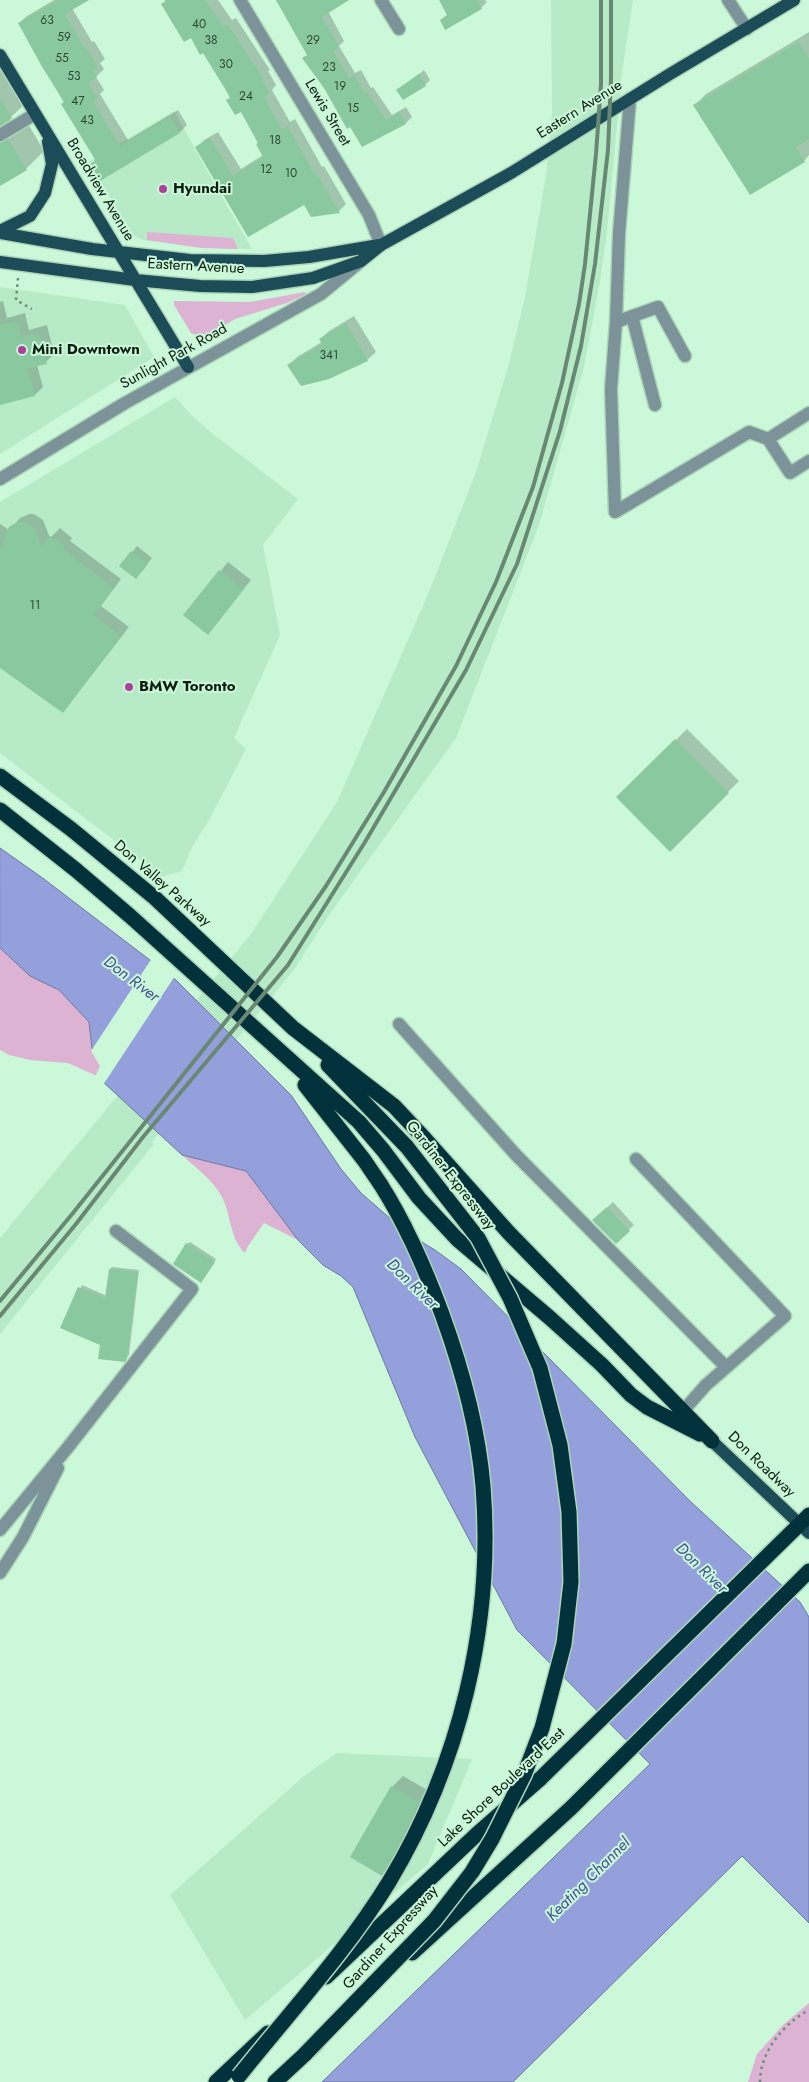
<!DOCTYPE html>
<html>
<head>
<meta charset="utf-8">
<style>
  body { margin:0 }
  canvas { display:block; background:#caf8d8 }
</style>
</head>
<body>
<canvas width="809" height="2082"></canvas>
<script>
const ctx = document.querySelector('canvas').getContext('2d');
ctx.lineJoin = 'round';
function fill(path, color) { ctx.fillStyle = color; ctx.fill(path, 'evenodd'); }
function strokePath(path, color, width, dash) { ctx.strokeStyle = color; ctx.lineWidth = width; ctx.lineCap = dash ? 'butt' : 'round'; ctx.setLineDash(dash || []); ctx.stroke(path); }
function write(font, color, halo, rows, align = 'center') {
  ctx.font = font + ' Jost,sans-serif'; ctx.lineWidth = 4; ctx.setLineDash([]); ctx.textBaseline = 'middle'; ctx.strokeStyle = halo; ctx.fillStyle = color; for (const [text, x, y, turn = 0] of rows) {
    ctx.save(); ctx.translate(x, y); ctx.rotate((+turn || 0) * Math.PI / 180); ctx.textAlign = isNaN(turn) ? turn : align; if (halo) ctx.strokeText(text, 0, 0); ctx.fillText(text, 0, 0); ctx.restore();
  }
}
fill(new Path2D(`
  M 551,0 L 633,0 L 622,72 L 607,232 L 600,281 L 584,367 L 539,525 L 456,738 L 329,915 L 293,971 L 152,1142 L 154,1144 L 0,1334 L 0,1238 L 251,934 L 337,802 L 429,592 L 476,472 L 509,364 L 525,297 L 546,176 L 552,112 Z
  M 174,111 L 214,183 L 252,249 L 202,248 L 143,240 L 134,236 L 88,162 Z
  M 0,287 L 125,305 L 154,357 L 0,454 Z
  M 175,397 L 192,416 L 213,434 L 298,499 L 263,545 L 280,635 L 234,738 L 246,749 L 209,820 L 192,847 L 182,871 L 162,877 L 0,753 L 0,502 Z
  M 337,1753 L 472,1759 L 428,1864 L 245,2020 L 170,1895 L 304,1776 Z`), '#b7ebc7');
fill(new Path2D(`
  M 147,232 L 233,238 L 238,249 L 202,248 L 147,240 Z
  M 305,292 L 306,294 L 287,303 L 235,319 L 204,338 L 191,333 L 174,305 L 174,301 L 250,302 Z
  M 0,948 L 12,958 L 18,965 L 59,990 L 89,1022 L 92,1048 L 102,1066 L 97,1076 L 68,1063 L 30,1060 L 9,1055 L 0,1050 Z
  M 182,1155 L 246,1171 L 298,1240 L 264,1223 L 248,1246 L 245,1253 C 230,1240 231,1214 222,1197 C 213,1180 196,1168 182,1155 Z
  M 809,2003 L 809,2082 L 748,2082 L 757,2054 L 783,2025 Z`), '#ddb3d3');
const water = new Path2D(`
  M 0,848 L 44,879 L 176,980 L 291,1095 L 341,1169 L 361,1193 L 407,1233 L 435,1250 L 461,1269 L 691,1502 L 800,1602 L 809,1617 L 809,1923 L 742,1856 L 513,2082 L 322,2082 L 650,1764 L 517,1630 L 415,1437 L 353,1287 L 341,1276 L 323,1265 L 298,1240 L 246,1171 L 182,1155 L 102,1081 L 102,1066 L 92,1048 L 89,1022 L 59,990 L 30,976 L 0,948 Z`);
fill(water, '#94a0db');
strokePath(water, '#6b799f', 1);
fill(new Path2D(`
  M 152,958 L 175,976 L 103,1085 L 95,1077 L 100,1066 L 91,1051 Z`), '#caf8d8');
fill(new Path2D(`
  M 54,0 L 86,0 L 72,8 L 92,42 L 94,41 L 105,59 L 100,63 L 104,69 L 96,77 L 104,90 L 100,94 L 128,140 L 178,110 L 187,125 L 180,132 L 101,180 L 92,164 L 96,159 L 19,23 L 27,16 Z
  M 164,0 L 218,0 L 232,20 L 236,18 L 270,70 L 268,71 L 276,85 L 272,90 L 290,122 L 295,119 L 322,167 L 324,166 L 346,204 L 339,211 L 305,203 L 248,236 L 196,148 L 204,140 L 218,132 L 241,169 L 263,155 L 259,142 L 204,51 Z
  M 276,0 L 328,0 L 328,11 L 344,41 L 339,46 L 355,73 L 361,70 L 371,88 L 373,87 L 392,115 L 406,107 L 412,117 L 406,123 L 362,146 Z
  M 441,0 L 485,0 L 487,2 L 481,8 L 446,28 L 442,20 L 448,14 Z
  M 809,32 L 809,155 L 804,161 L 695,105 L 706,94 Z
  M 0,51 L 30,99 L 10,118 L 10,121 L 18,126 L 27,122 L 44,151 L 26,169 L 0,184 Z
  M 424,70 L 430,80 L 425,85 L 398,90 Z
  M 3,301 L 7,318 L 25,313 L 29,330 L 47,325 L 54,354 L 46,362 L 37,365 L 43,387 L 35,395 L 0,403 L 0,302 Z
  M 354,316 L 376,352 L 367,360 L 329,378 L 289,365 L 297,357 L 322,342 L 320,339 L 329,331 Z
  M 29,514 L 34,514 L 43,520 L 50,538 L 60,528 L 72,538 L 70,541 L 121,579 L 101,606 L 129,627 L 63,712 L 0,666 L 0,524 L 9,530 L 20,518 Z
  M 137,546 L 152,558 L 141,572 L 121,566 Z
  M 228,562 L 251,580 L 208,633 L 185,615 Z
  M 687,729 L 739,781 L 670,850 L 618,797 Z
  M 613,1202 L 634,1225 L 616,1242 L 594,1220 Z
  M 190,1242 L 216,1259 L 203,1279 L 187,1244 Z
  M 112,1267 L 139,1270 L 129,1355 L 124,1361 L 101,1345 L 62,1328 L 82,1285 L 107,1296 L 110,1269 Z
  M 403,1776 L 429,1791 L 392,1863 L 382,1874 L 392,1787 Z`), '#0003');
fill(new Path2D(`
  M 58,0 L 89,0 L 65,14 L 84,48 L 86,47 L 98,68 L 93,70 L 97,77 L 88,83 L 98,98 L 93,101 L 120,146 L 170,116 L 180,133 L 100,181 L 90,164 L 96,161 L 61,104 L 64,102 L 41,65 L 18,23 Z
  M 168,0 L 205,0 L 224,27 L 228,24 L 263,78 L 261,79 L 270,93 L 264,97 L 282,129 L 288,126 L 314,174 L 316,173 L 340,213 L 311,217 L 304,205 L 248,237 L 195,147 L 210,138 L 233,176 L 263,157 L 256,144 L 258,143 L 241,112 L 235,115 L 226,100 L 230,98 L 227,92 L 203,53 L 200,55 L 191,38 L 184,42 L 161,4 Z
  M 276,0 L 349,0 L 322,17 L 339,47 L 333,51 L 349,78 L 354,75 L 365,93 L 367,92 L 386,120 L 399,112 L 406,124 L 362,147 L 350,127 L 347,129 L 324,88 L 302,58 L 307,55 Z
  M 439,0 L 477,0 L 482,9 L 445,30 L 440,20 L 447,15 Z
  M 798,42 L 809,59 L 809,139 L 796,147 L 805,162 L 750,195 L 693,105 Z
  M 419,74 L 426,86 L 403,100 L 396,90 Z
  M 0,98 L 12,118 L 0,126 Z
  M 8,139 L 27,170 L 0,186 L 0,143 Z
  M 17,321 L 21,337 L 39,333 L 47,364 L 28,368 L 35,396 L 0,405 L 0,325 Z
  M 346,323 L 368,361 L 329,379 L 301,386 L 287,365 L 322,344 L 319,339 Z
  M 20,521 L 26,522 L 35,529 L 42,546 L 50,536 L 65,546 L 63,549 L 114,588 L 93,615 L 121,636 L 63,713 L 0,668 L 0,552 L 7,530 L 10,526 Z
  M 131,551 L 148,564 L 136,579 L 119,566 Z
  M 219,570 L 244,589 L 208,635 L 183,615 Z
  M 675,739 L 729,793 L 670,852 L 616,797 Z
  M 607,1207 L 630,1231 L 616,1244 L 592,1220 Z
  M 186,1243 L 215,1262 L 201,1283 L 173,1264 Z
  M 109,1269 L 138,1272 L 127,1358 L 125,1362 L 98,1359 L 100,1345 L 60,1328 L 78,1287 L 105,1298 Z
  M 391,1786 L 419,1802 L 405,1833 L 382,1876 L 350,1857 Z`), '#8ac89f');
const minor = new Path2D(`
  M 240,0 L 369,215 L 381,245
  M 381,0 L 399,29
  M 728,0 L 747,29
  M 0,135 L 35,114
  M 632,316 L 655,405
  M 616,322 L 619,234 L 630,99
  M 685,356 L 658,307 L 616,322 L 611,389 L 615,512 L 749,432 L 768,439
  M 809,413 L 768,439 L 790,473 L 809,461
  M 0,479 L 125,403 L 321,294 L 361,261
  M 399,1024 L 516,1155 L 726,1367
  M 636,1159 L 785,1316 L 706,1385 L 683,1411
  M 0,1530 L 69,1446 L 192,1289 L 116,1231
  M 0,1573 L 23,1537 L 58,1468`);
const major = new Path2D(`
  M 0,55 L 188,367
  M 0,231 L 30,216 L 45,193 L 52,164 L 48,142
  M 0,233 L 92,249 L 190,260 L 264,261 L 309,257 L 379,245
  M 0,262 L 135,280 L 200,286 L 252,287 L 313,278 L 361,261 L 381,245 L 511,173 L 670,74 L 794,0
  M 712,1441 L 809,1533`);
const highway = new Path2D(`
  M 0,776 L 71,829 L 155,898 L 293,1028 L 394,1106 L 425,1139 L 509,1233 L 712,1441
  M 0,810 L 76,870 L 130,916 L 359,1122 L 383,1150 L 419,1198 L 457,1239 L 550,1318 L 602,1365 L 631,1395 L 647,1407 L 700,1434
  M 328,1065 L 407,1147
  M 305,1085 L 364,1160 L 381,1185
  M 412,1953 L 571,1808 L 809,1571
  M 326,1977 L 476,1835 L 541,1778 L 809,1515
  M 216,2082 L 268,2033
  M 275,2082 L 316,2044`);
strokePath(minor, '#acd5b8', 15);
strokePath(major, '#acd5b8', 15);
strokePath(highway, '#acd5b8', 18);
strokePath(new Path2D(`
  M 18,278 L 16,300 L 32,309
  M 760,2082 C 760,2052 783,2024 809,2010`), '#6c8b76', 2.5, [2.5, 4]);
strokePath(minor, '#7b9399', 12);
strokePath(major, '#1c4c57', 12);
strokePath(highway, '#01323c', 15);
strokePath(new Path2D(`
  M 0,1301 L 73,1213 L 277,957 L 326,886 L 384,792 L 456,666 L 496,582 L 533,487 L 562,383 L 579,304 L 585,264 L 596,154 L 601,84 L 601,0
  M 0,1316 L 76,1224 L 143,1137 L 288,965 L 365,842 L 466,670 L 517,564 L 560,431 L 581,346 L 595,264 L 608,150 L 611,78 L 611,0`), '#698873', 4);
const highwayBridge = new Path2D(`
  M 306,2053 L 434,1921 L 472,1872 L 492,1839 L 524,1775 L 542,1728 L 564,1644 L 571,1582 L 569,1512 L 560,1445 L 540,1368 L 510,1298 L 478,1238 L 407,1147
  M 239,2076 C 290,2012 346,1952 389,1882 C 460,1764 494,1623 483,1486 C 478,1427 462,1369 442,1314 C 425,1268 407,1226 381,1185`);
strokePath(highwayBridge, '#acd5b8', 18, []);
strokePath(highwayBridge, '#01323c', 15);
for (const [x, y, r, color] of [
  [163,189,5,"#ae3f9c"],
  [22,350,5,"#ae3f9c"],
  [129,687,5,"#ae3f9c"]
]) { const dot = new Path2D(); dot.arc(x, y, r, 0, 2 * Math.PI); ctx.fillStyle = color; ctx.fill(dot); strokePath(dot, '#caf8d8', 2); }
write('12px', '#2c4835', null, [
  ["63",47,21],
  ["40",199,25],
  ["59",64,38],
  ["38",211,41],
  ["29",313,41],
  ["55",62,59],
  ["30",226,65],
  ["23",329,68],
  ["53",74,77],
  ["19",340,87],
  ["24",246,97],
  ["47",78,102],
  ["15",353,109],
  ["43",87,121],
  ["18",275,141],
  ["12",266,170],
  ["10",291,174],
  ["341",329,356],
  ["11",35,606]
]);
write('15px', '#0c1d12', '#caf8d8', [
  ["Eastern Avenue",580,110,-32],
  ["Lewis Street",327,113,59],
  ["Broadview Avenue",100,190,59],
  ["Eastern Avenue",196,267,3],
  ["Sunlight Park Road",174,357,-29],
  ["Don Valley Parkway",162,884,41],
  ["Gardiner Expressway",450,1176,52],
  ["Don Roadway",761,1465,44],
  ["Lake Shore Boulevard East",502,1788,-43],
  ["Gardiner Expressway",391,1938,-48]
]);
write('bold 15px', '#0c1d12', '#caf8d8', [
  ["Hyundai",173,189],
  ["Mini Downtown",32,350],
  ["BMW Toronto",139,687]
], 'left');
write('italic 16px', '#465098', '#caf8d8', [
  ["Don River",131,980,37],
  ["Don River",412,1285,44],
  ["Don River",701,1569,44],
  ["Keating Channel",589,1880,-45]
]);
</script>
</body>
</html>
